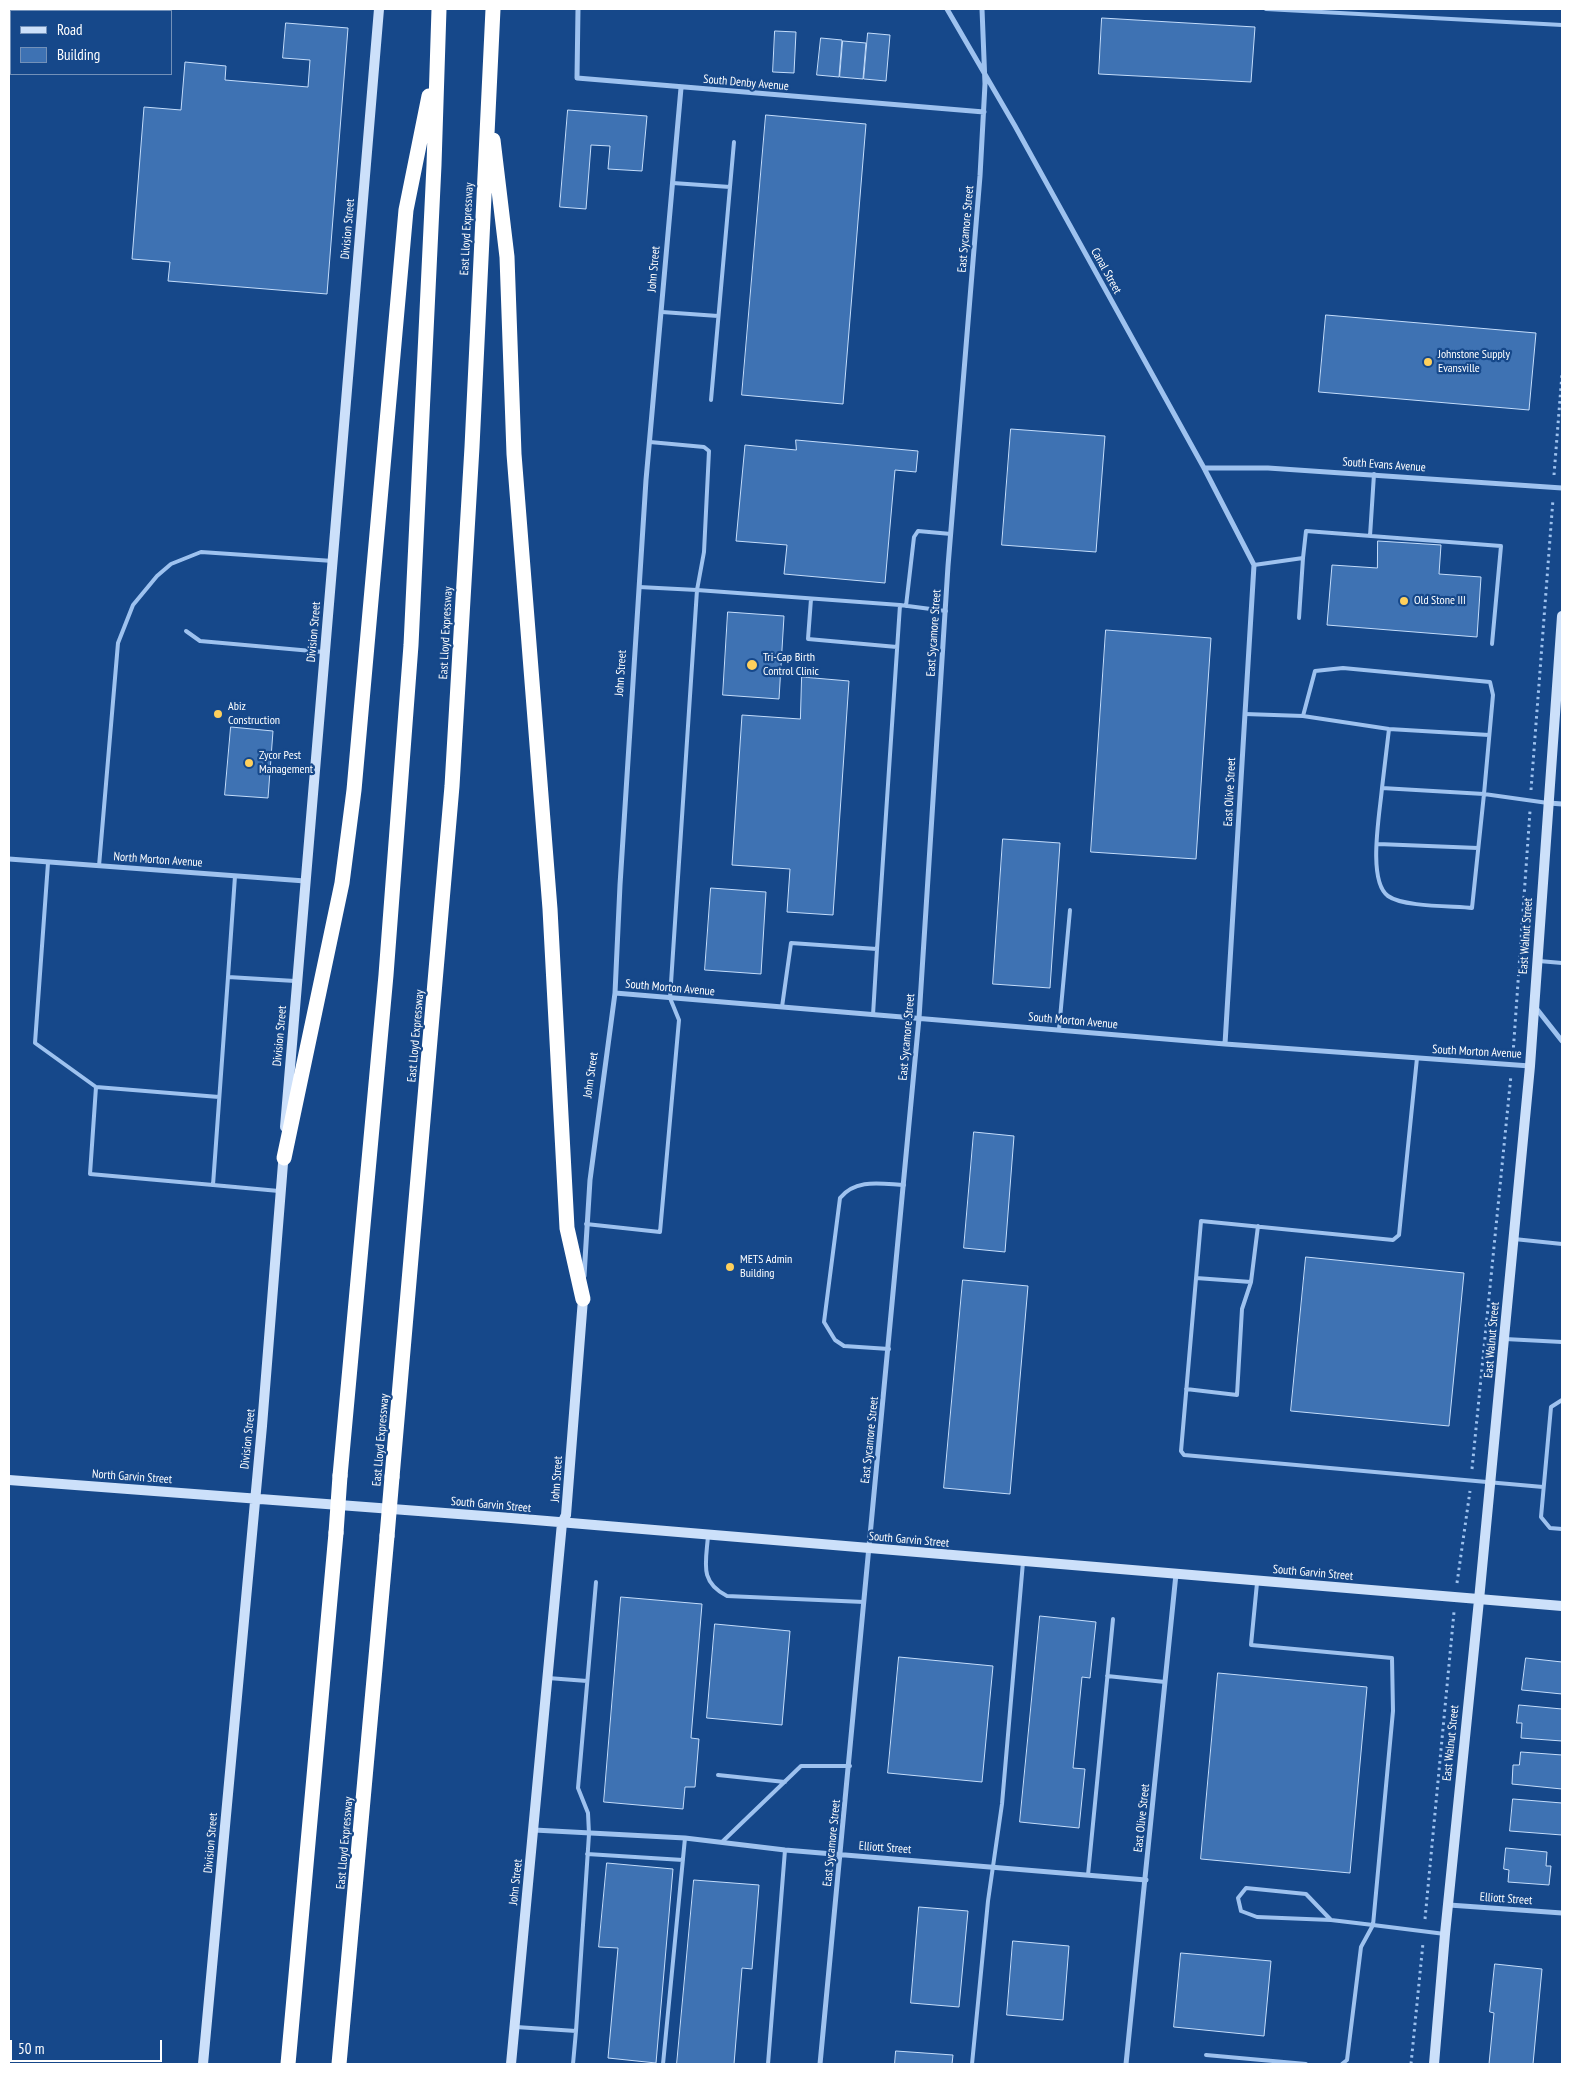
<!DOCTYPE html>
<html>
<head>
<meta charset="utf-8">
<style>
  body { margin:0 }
  #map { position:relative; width:1571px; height:2073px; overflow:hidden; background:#16488a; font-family:"PT Sans Narrow",sans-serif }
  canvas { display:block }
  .frame { position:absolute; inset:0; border:10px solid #fff; pointer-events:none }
  .legend { position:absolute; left:10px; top:10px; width:162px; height:65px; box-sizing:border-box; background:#16488a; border:1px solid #7391b9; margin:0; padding:6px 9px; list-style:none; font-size:15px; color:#fff }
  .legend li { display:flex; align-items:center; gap:10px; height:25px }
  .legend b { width:25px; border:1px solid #7391b9 }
  .scale { position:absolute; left:10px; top:2040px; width:152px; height:22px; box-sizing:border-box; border:2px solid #fff; border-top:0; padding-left:6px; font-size:15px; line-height:18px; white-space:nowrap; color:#fff; -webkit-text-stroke:4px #16488a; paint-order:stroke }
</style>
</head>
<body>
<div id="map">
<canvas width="1571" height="2073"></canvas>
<div class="frame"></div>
<ul class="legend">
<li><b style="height:6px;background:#cce0fa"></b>Road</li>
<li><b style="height:14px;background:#3e72b3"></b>Building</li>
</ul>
<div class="scale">50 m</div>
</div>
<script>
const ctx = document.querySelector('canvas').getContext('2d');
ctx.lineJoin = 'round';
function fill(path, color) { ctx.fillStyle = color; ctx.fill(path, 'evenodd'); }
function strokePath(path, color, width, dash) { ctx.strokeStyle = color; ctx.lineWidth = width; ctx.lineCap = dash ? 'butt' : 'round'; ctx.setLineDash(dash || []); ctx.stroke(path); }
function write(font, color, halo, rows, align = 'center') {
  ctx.font = font + ' "PT Sans Narrow",sans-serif'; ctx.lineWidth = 4.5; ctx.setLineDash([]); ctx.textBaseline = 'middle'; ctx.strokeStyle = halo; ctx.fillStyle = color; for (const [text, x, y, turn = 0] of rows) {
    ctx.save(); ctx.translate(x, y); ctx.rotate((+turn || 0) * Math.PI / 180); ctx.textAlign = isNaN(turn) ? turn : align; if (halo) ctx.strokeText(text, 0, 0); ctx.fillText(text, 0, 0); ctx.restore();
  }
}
const building = new Path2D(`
  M 1102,18 L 1255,27 L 1251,82 L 1099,74 Z
  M 286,23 L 348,28 L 327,294 L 168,281 L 170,262 L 132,259 L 144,107 L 181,110 L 185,62 L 226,66 L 225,80 L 308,87 L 310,60 L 283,58 Z
  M 775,31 L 796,32 L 794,73 L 773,72 Z
  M 868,33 L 890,35 L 886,81 L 864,79 Z
  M 821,38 L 842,40 L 839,77 L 817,75 Z
  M 843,41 L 866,43 L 863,79 L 840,77 Z
  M 568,110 L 647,116 L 642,171 L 608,169 L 610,146 L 591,145 L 586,209 L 560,207 Z
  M 766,115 L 866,124 L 843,404 L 742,395 Z
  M 1326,315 L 1536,333 L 1529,410 L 1319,392 Z
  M 1011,429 L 1105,436 L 1096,552 L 1002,545 Z
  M 796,440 L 918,451 L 916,472 L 895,470 L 885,583 L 784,574 L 787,545 L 736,541 L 745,445 L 796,450 Z
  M 1378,541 L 1441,545 L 1439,574 L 1481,577 L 1477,637 L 1327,625 L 1332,565 L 1377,568 Z
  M 728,612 L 784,616 L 779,699 L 723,695 Z
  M 1106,630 L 1211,638 L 1196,859 L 1091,852 Z
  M 802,677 L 849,681 L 833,915 L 787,912 L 790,869 L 732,865 L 742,715 L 800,719 Z
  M 231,727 L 273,731 L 268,798 L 225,795 Z
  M 1003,839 L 1060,843 L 1050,988 L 993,984 Z
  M 711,888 L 766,892 L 761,974 L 705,970 Z
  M 974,1132 L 1014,1136 L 1005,1252 L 964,1248 Z
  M 1306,1257 L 1464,1273 L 1449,1426 L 1291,1411 Z
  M 963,1280 L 1028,1286 L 1010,1494 L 944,1488 Z
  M 621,1597 L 702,1604 L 691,1738 L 699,1739 L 695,1787 L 685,1787 L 683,1809 L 604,1802 Z
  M 1040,1616 L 1096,1622 L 1090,1678 L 1082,1677 L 1073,1768 L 1085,1769 L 1079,1828 L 1020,1822 Z
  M 715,1624 L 790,1631 L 782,1725 L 707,1718 Z
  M 899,1657 L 993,1666 L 982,1782 L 888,1773 Z
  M 1526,1658 L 1562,1662 L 1562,1694 L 1522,1690 Z
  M 1218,1673 L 1367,1687 L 1350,1873 L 1201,1859 Z
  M 1519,1705 L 1562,1709 L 1562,1741 L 1521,1738 L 1522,1723 L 1517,1723 Z
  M 1521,1752 L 1562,1755 L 1562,1789 L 1512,1784 L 1513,1765 L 1519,1765 Z
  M 1513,1799 L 1562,1803 L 1562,1835 L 1510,1831 Z
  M 1506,1848 L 1547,1852 L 1546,1866 L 1551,1866 L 1549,1885 L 1508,1882 L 1509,1870 L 1504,1869 Z
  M 607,1863 L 673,1869 L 656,2063 L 608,2058 L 618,1948 L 599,1947 Z
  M 694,1880 L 759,1885 L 752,1969 L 742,1968 L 734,2064 L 677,2064 Z
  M 919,1907 L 968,1911 L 959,2007 L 911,2003 Z
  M 1013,1941 L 1069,1946 L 1063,2020 L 1007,2015 Z
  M 1181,1953 L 1271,1961 L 1264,2036 L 1174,2027 Z
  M 1495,1964 L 1542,1969 L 1533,2064 L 1489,2064 L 1494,2013 L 1490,2012 Z
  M 896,2051 L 953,2055 L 952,2064 L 895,2064 Z`);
fill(building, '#3e72b3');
strokePath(building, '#c4ddfb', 1);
strokePath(new Path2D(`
  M 1554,475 L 1562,374
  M 1531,790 L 1553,499
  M 1513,1054 L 1530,811
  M 1472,1469 L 1511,1075
  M 1457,1583 L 1470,1491
  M 1425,1919 L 1454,1612
  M 1411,2064 L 1423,1943`), '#9ec2ef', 3, [2.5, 4]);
strokePath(new Path2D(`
  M 1266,9 L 1562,25
  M 673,183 L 730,187
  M 662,312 L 718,316
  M 711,400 L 734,142
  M 650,442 L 704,447 L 709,451 L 704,552 L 697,590 L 900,605
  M 1370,536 L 1374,474
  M 1303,558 L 1306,531 L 1501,546 L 1492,644
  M 1254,565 L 1303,558 L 1299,618
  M 811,599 L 808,639 L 897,647
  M 906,606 L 914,537 L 918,531 L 951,534
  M 186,631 L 200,641 L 323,652
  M 1245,714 L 1303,716 L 1315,671 L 1343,668 L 1490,682 L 1493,695 L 1484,794 L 1548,803
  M 1303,716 L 1389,729 L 1489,735
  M 1382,788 C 1380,812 1367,881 1388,896 C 1403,907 1453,906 1472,908 L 1484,794 L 1382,788 L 1389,729
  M 1378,844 L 1478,848
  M 48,863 L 35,1043 L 96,1087
  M 99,866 L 118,643 L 133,605 L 157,576 L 171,564 L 201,552 L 333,561
  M 235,876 L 228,977 L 295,981
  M 1539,961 L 1562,963
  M 228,977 L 213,1185 L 279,1191
  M 782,1007 L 791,943 L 877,949 L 900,605 L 946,611
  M 873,1015 L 877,949
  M 1059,1029 L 1070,910
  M 1417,1058 L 1399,1235 L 1393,1240 L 1201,1221 L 1181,1451 L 1184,1455 L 1543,1487
  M 213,1185 L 90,1174 L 96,1087 L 219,1097
  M 586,1224 L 660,1232 L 679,1020 L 670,998 L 697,590 L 639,587
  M 1514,1239 L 1562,1244
  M 1196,1278 L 1251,1282
  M 1505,1339 L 1562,1342
  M 889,1349 L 844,1346 L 835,1340 L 824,1322 L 840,1198 C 856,1178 882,1184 904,1185
  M 1186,1389 L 1237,1395 L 1242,1309 L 1251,1282 L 1258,1226
  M 1562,1400 L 1551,1407 L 1541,1517 L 1550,1528 L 1562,1529
  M 708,1536 C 706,1563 699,1582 727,1596 L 864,1602
  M 1257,1583 L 1251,1645 L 1392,1658 L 1393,1711 L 1373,1925 L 1445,1934
  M 1107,1676 L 1165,1682
  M 548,1678 L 587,1681
  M 718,1775 L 785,1782
  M 722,1842 L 801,1766 L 850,1766
  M 587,1854 L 683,1860
  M 1088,1875 L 1113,1619
  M 1331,1920 L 1306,1894 L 1246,1888 L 1238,1898 L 1241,1911 L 1257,1917 L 1331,1920 L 1373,1925 L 1361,1947 L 1347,2060 L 1342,2064
  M 516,2027 L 576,2031 L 573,2064
  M 576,2031 L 589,1834 L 588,1813 L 578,1788 L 596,1582
  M 1206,2055 L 1306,2064
  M 663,2064 L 685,1838
  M 768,2064 L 785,1850
  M 972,2064 L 988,1901 L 1002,1804 L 1023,1562`), '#9ec2ef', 4);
strokePath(new Path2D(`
  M 578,9 L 577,78 L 984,112
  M 947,9 L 1015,126 L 1204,468 L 1254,565 L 1225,1044
  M 1204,468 L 1268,468 L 1562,488
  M 1549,803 L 1562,804
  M 9,859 L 305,881
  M 615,993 L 1225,1044 L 1530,1066
  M 1536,1008 L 1562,1041
  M 584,1276 L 590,1180 L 615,993 L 620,885 L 646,480 L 681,88
  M 534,1830 L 685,1838 L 785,1850 L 1146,1880
  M 1449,1905 L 1562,1913
  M 820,2064 L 919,1018 L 948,566 L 980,176 L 985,84 L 982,9
  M 1126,2064 L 1176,1574`), '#9ec2ef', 5);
strokePath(new Path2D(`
  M 285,1127 L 379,9
  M 9,1480 L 511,1518 L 1562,1606
  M 203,2064 L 262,1426 L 284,1151
  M 511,2064 L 562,1523 L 566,1515 L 583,1299
  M 1434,2064 L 1445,1934 L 1479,1600 L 1530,1066 L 1562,616`), '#cce0fa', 10);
strokePath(new Path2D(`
  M 493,140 L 507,257 L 514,454 L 550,909 L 567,1228 L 583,1299
  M 284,1158 L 342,883 L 354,790 L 406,210 L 429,96
  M 340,1476 L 386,975 L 411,645 L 434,165 L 439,9
  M 392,1477 L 452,786 L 472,447 L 493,9
  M 288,2064 L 336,1533
  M 339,2064 L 387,1536`), '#fff', 15);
strokePath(new Path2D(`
  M 336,1533 L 340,1476
  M 387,1536 L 392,1477`), '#fff', 15);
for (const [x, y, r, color] of [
  [1428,362,5,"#ffd05c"],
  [1404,601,5,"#ffd05c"],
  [752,665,6,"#ffd05c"],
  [218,714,5,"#ffd05c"],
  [249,763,5,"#ffd05c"],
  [730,1267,5,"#ffd05c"]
]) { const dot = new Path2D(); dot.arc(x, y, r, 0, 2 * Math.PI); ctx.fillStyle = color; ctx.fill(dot); strokePath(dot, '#16488a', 2); }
write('12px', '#fff', '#16488a', [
  ["South Denby Avenue",746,83,5],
  ["Division Street",348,229,-85],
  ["East Lloyd Expressway",467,229,-87],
  ["East Sycamore Street",966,229,-85],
  ["John Street",654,269,-85],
  ["Canal Street",1106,271,61],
  ["South Evans Avenue",1384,465,4],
  ["Division Street",314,632,-85],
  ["East Lloyd Expressway",446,633,-87],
  ["East Sycamore Street",934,633,-86],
  ["John Street",621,673,-86],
  ["East Olive Street",1230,792,-87],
  ["North Morton Avenue",158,860,4],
  ["East Walnut Street",1526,936,-86],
  ["South Morton Avenue",670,988,5],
  ["South Morton Avenue",1073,1021,5],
  ["Division Street",280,1036,-85],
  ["East Lloyd Expressway",416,1036,-85],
  ["East Sycamore Street",907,1037,-85],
  ["South Morton Avenue",1477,1052,3],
  ["John Street",591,1075,-82],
  ["East Walnut Street",1492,1340,-85],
  ["Division Street",248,1439,-84],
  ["East Lloyd Expressway",381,1440,-85],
  ["East Sycamore Street",870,1440,-84],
  ["North Garvin Street",132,1477,4],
  ["John Street",557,1479,-86],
  ["South Garvin Street",491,1505,5],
  ["South Garvin Street",909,1540,5],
  ["South Garvin Street",1313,1573,5],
  ["East Walnut Street",1451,1743,-84],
  ["East Olive Street",1142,1818,-84],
  ["Division Street",211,1843,-85],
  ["East Lloyd Expressway",345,1843,-85],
  ["East Sycamore Street",832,1843,-84],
  ["Elliott Street",885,1848,4],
  ["John Street",516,1882,-84],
  ["Elliott Street",1506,1899,4]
]);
write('12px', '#fff', '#16488a', [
  ["Johnstone Supply",1438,355],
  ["Evansville",1438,369],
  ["Old Stone III",1414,601],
  ["Tri-Cap Birth",763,658],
  ["Control Clinic",763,672],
  ["Abiz",228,707],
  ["Construction",228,721],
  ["Zycor Pest",259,756],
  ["Management",259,770],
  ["METS Admin",740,1260],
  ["Building",740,1274]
], 'left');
</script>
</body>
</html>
